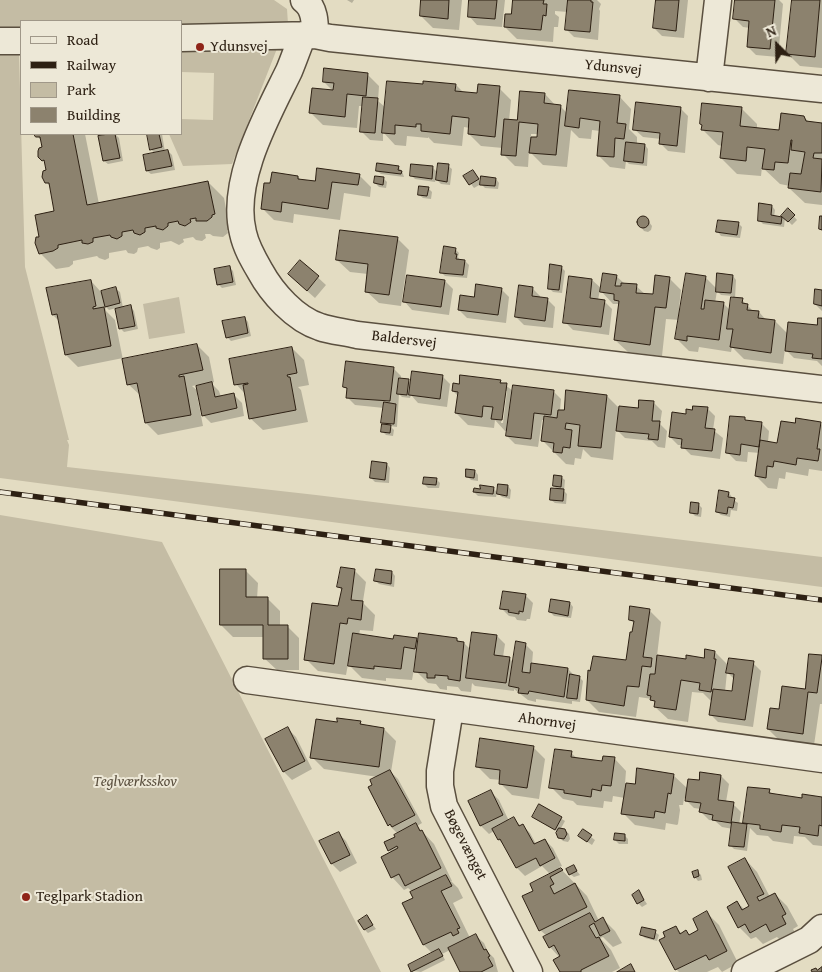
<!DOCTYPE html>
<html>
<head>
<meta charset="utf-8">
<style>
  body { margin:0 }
  #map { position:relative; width:822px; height:972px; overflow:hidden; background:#e3dcc2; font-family:"Gentium Book Plus",serif }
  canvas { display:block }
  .legend { position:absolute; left:20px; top:20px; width:162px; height:115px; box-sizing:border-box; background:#ede8d7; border:1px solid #a09889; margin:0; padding:6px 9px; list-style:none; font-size:15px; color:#2d2013 }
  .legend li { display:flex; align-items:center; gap:10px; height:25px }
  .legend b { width:25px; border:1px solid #a09889 }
  .north { position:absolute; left:752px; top:20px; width:50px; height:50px; -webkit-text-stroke:4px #ede8d7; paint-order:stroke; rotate:337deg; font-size:14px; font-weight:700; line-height:20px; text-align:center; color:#2d2013 }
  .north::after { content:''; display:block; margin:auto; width:18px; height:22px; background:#2d2013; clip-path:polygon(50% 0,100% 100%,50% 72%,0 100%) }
</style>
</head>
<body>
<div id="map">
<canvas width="822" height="972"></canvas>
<ul class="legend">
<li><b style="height:6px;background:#ede8d7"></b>Road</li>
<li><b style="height:6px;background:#2d2013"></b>Railway</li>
<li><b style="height:14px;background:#c4bca4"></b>Park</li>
<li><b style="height:14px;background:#8c826e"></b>Building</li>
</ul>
<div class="north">N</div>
</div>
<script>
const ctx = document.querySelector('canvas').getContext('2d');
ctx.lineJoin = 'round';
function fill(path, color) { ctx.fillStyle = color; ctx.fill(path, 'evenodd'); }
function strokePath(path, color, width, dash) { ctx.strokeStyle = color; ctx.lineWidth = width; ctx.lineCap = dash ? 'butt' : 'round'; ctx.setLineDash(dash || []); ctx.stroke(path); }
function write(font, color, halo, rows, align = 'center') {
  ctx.font = font + ' "Gentium Book Plus",serif'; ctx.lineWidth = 4; ctx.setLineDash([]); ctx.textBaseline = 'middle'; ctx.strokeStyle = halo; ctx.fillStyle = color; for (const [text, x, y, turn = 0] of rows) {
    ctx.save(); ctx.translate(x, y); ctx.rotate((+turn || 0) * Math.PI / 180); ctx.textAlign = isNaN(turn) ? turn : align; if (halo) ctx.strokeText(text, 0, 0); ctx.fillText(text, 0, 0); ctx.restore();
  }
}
fill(new Path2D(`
  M 0,0 L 274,0 L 287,9 L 288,24 L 181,27 L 181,21 L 21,21 L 21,33 L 0,33 Z
  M 278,46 L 232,164 L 183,166 L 169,134 L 181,134 L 181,119 L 213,120 L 214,73 L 181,72 L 181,47 Z
  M 19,54 L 25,267 L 69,440 L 67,440 L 69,445 L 67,467 L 316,495 L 822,557 L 822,587 L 0,478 L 0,55 Z
  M 179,297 L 185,333 L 149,339 L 143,304 Z
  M 0,515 L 162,542 L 381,972 L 0,972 Z`), '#c4bca4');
fill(new Path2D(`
  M 347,0 L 354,0 L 352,3 Z
  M 423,0 L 462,0 L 459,30 L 433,28 L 421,16 Z
  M 470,0 L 505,0 L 502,27 L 477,25 L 469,16 Z
  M 514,0 L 597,0 L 601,4 L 599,9 L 600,11 L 598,40 L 574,37 L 566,29 L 568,12 L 555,11 L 555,14 L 559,17 L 558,27 L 554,27 L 553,42 L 517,39 L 505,27 L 513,16 Z
  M 657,0 L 688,0 L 684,38 L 662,36 L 654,28 Z
  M 737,0 L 779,0 L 783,4 L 778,57 L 756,55 L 748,47 L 750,28 L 743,27 L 735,19 Z
  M 793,0 L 822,0 L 822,68 L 800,66 L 788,54 Z
  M 367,74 L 379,86 L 378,101 L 386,108 L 424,86 L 456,85 L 464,93 L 478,94 L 499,88 L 511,100 L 509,121 L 518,121 L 545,94 L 556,106 L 560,106 L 568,114 L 619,96 L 631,109 L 629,129 L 637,137 L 637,145 L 645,145 L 648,149 L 647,166 L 629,164 L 626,161 L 625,169 L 610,167 L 598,155 L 600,131 L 592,130 L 591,139 L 579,138 L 571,130 L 567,167 L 543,165 L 529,151 L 528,167 L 515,166 L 503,154 L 503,148 L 481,146 L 469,134 L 470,128 L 464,127 L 462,146 L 434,143 L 428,137 L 428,138 L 407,136 L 406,146 L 395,145 L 383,132 L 383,141 L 370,140 L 362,132 L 364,106 L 359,106 L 357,128 L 323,125 L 311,113 L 334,92 L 324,82 ZM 531,134 L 538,134 L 538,138 L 531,138 Z
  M 680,108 L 688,116 L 685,153 L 668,151 L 660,143 L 661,139 L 643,137 L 634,129 Z
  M 741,108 L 757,124 L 757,129 L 780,131 L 804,117 L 809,122 L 822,124 L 822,205 L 805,203 L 789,188 L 790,186 L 780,184 L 762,167 L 761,176 L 737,174 L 721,158 L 722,146 L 718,145 L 702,129 Z
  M 36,134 L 85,134 L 99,204 L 208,182 L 224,198 L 230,230 L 227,230 L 228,233 L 223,237 L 213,236 L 210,234 L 205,234 L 206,238 L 202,241 L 196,240 L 193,237 L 183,239 L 184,242 L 179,245 L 171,241 L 160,243 L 160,248 L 157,250 L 151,248 L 148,246 L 138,248 L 137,252 L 134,254 L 128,253 L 126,250 L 109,253 L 109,258 L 105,260 L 99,258 L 97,256 L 73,261 L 73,264 L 69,267 L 56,269 L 40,253 L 40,238 L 56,212 L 51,187 L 46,182 L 48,171 L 46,163 L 39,156 L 43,148 L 42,142 Z
  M 115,134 L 119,138 L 123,161 L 108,164 L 104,161 L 100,137 Z
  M 148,134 L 162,134 L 165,152 L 168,151 L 172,155 L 175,170 L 151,174 L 147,171 L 144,156 L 155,154 L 151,149 Z
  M 448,166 L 452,169 L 450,185 L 441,184 L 436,179 L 435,182 L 415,179 L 411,175 L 433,168 L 438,173 Z
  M 398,167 L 402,171 L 404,177 L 381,174 L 377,171 Z
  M 359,175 L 371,187 L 370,197 L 344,193 L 340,220 L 294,214 L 293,223 L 274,220 L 262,208 L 271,185 L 298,177 L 302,181 L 316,183 Z
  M 476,175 L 481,183 L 496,179 L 499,183 L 498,189 L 485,188 L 481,184 L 474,188 L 465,176 Z
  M 383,178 L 387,182 L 386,188 L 379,187 L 375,183 Z
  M 428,188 L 432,192 L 431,199 L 423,198 L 419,195 Z
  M 772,206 L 775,210 L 774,217 L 785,218 L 788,210 L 797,220 L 792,225 L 785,218 L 784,227 L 763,224 L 759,220 Z
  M 642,218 L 646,218 L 652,226 L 651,230 L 648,232 L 644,231 L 638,223 L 639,220 Z
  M 738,223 L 742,227 L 740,238 L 721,236 L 718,232 Z
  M 397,238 L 409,250 L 401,306 L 379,303 L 366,291 L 368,274 L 350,272 L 337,260 Z
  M 455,249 L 459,253 L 458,257 L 460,260 L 465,261 L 469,265 L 467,278 L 445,276 L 442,273 Z
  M 300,261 L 326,285 L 315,298 L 297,282 Z
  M 229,267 L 233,271 L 236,285 L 222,288 L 218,284 Z
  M 561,267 L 565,271 L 562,293 L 553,292 L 549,288 Z
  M 616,276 L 625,284 L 636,286 L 646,295 L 654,296 L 669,278 L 681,290 L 679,308 L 681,309 L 705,277 L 717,289 L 733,276 L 736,280 L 735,299 L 742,300 L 754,312 L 759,312 L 766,320 L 775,321 L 788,334 L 818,327 L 822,319 L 822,366 L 817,361 L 794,358 L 785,349 L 783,364 L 744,359 L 732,347 L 731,352 L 699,347 L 698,352 L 689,351 L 677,339 L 680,320 L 666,319 L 662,356 L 628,352 L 615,340 L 620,304 L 613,304 L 600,290 L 598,300 L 604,301 L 612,309 L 609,335 L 573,330 L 565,322 L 592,280 L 602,289 ZM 717,291 L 721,295 L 733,296 L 731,311 L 724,304 L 715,303 Z
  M 91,281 L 101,292 L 116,289 L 120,292 L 123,308 L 131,307 L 134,311 L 138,329 L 124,332 L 120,328 L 116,308 L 109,310 L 105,306 L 106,311 L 115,320 L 123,360 L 197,345 L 209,357 L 214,382 L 211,383 L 219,391 L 221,397 L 234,395 L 242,403 L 244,416 L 211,423 L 203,415 L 199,395 L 197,395 L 203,426 L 158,435 L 146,423 L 141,396 L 128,384 L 123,358 L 78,367 L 66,355 L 59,321 L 53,315 ZM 197,385 L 199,392 L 192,386 Z
  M 445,281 L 453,289 L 449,315 L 412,310 L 404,301 Z
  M 532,288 L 540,296 L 540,298 L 547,299 L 555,307 L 553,328 L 524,325 L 516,317 Z
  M 501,289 L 509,297 L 506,323 L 467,318 L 459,310 L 475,298 Z
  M 822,291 L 822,311 L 815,304 Z
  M 245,318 L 248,322 L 251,336 L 231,341 L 227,337 Z
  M 292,348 L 304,360 L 309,385 L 298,387 L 301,390 L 308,422 L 263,430 L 250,418 L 246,395 L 236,384 Z
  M 393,368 L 401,376 L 401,379 L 408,380 L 412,384 L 442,376 L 450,384 L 447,407 L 418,403 L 411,395 L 410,398 L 402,397 L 399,394 L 397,427 L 390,426 L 394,430 L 393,436 L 386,435 L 382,431 L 386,426 L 383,422 L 384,408 L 355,405 L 347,397 L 348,390 L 345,387 Z
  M 500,381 L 513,391 L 553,391 L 561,399 L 560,411 L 565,412 L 607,396 L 620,409 L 639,410 L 654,403 L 662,411 L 660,424 L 667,431 L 665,448 L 658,447 L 652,441 L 625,438 L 616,429 L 613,460 L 591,457 L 583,449 L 581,459 L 575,458 L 574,465 L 566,464 L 543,441 L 545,420 L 542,420 L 538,447 L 515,444 L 507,436 L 508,431 L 505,431 L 495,420 L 494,428 L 468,425 L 456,413 L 458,396 L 453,391 ZM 505,391 L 507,391 L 503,423 L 501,423 Z
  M 707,408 L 715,416 L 713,430 L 723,438 L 720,459 L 691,455 L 683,447 L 683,445 L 678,445 L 670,437 L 687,415 Z
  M 744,419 L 747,422 L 761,423 L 769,431 L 768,442 L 778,444 L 796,424 L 820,423 L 822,425 L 822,471 L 809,469 L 808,476 L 786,472 L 785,479 L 779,478 L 777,489 L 768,488 L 756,476 L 760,453 L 748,452 L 747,462 L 736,461 L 728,453 Z
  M 387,464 L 390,468 L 389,483 L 375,482 L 371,478 Z
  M 475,471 L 478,475 L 478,481 L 471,480 L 467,476 Z
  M 561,477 L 565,480 L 564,491 L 567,494 L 566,504 L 555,503 L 551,500 L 558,490 L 554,486 Z
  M 436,479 L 440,483 L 439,488 L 428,488 L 424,484 Z
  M 508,486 L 511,490 L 510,499 L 502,497 L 497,492 L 496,497 L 478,496 L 474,492 L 493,488 L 498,493 Z
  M 729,493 L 732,497 L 732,499 L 738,503 L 737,511 L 731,510 L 730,517 L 721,515 L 717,512 Z
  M 698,504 L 702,508 L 701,517 L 695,516 L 691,512 Z
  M 245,570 L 258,583 L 257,599 L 268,599 L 280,611 L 280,626 L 287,626 L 299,638 L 299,670 L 277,670 L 264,658 L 265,637 L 233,637 L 221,625 Z
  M 354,570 L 366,582 L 363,601 L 364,604 L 375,615 L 373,631 L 360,630 L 359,635 L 394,640 L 416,639 L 419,642 L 456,639 L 460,642 L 464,643 L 471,650 L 497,636 L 505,644 L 503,657 L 509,658 L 514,663 L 525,644 L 533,652 L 532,664 L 568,669 L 575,676 L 579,677 L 583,681 L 580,702 L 572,701 L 572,704 L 536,699 L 536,702 L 528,700 L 514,689 L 514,691 L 475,686 L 472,683 L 471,692 L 461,691 L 458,687 L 447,686 L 447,690 L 440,689 L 436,684 L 428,683 L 414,669 L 412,680 L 386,678 L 386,681 L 362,678 L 348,664 L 346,675 L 318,671 L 306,659 L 339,608 L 342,591 L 339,587 Z
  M 392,572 L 395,576 L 394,587 L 379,584 L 376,581 Z
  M 525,595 L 533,603 L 530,619 L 527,619 L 526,621 L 517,620 L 515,617 L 509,616 L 501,608 Z
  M 570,603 L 573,607 L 571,618 L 554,616 L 550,612 Z
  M 649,610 L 661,622 L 657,656 L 687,660 L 705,659 L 715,652 L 729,666 L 753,663 L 761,671 L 753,727 L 718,722 L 710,714 L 712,702 L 703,693 L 692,692 L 688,722 L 668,719 L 655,707 L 656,704 L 652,699 L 639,697 L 636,717 L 599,712 L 587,700 L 627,662 L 635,624 L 630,620 ZM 727,672 L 735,680 L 733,693 L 725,692 Z
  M 822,657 L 822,704 L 820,704 L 814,745 L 780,741 L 768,729 L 780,710 L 806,691 Z
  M 360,722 L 364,726 L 384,729 L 396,741 L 391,772 L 398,779 L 422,823 L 417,826 L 434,844 L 452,881 L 451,881 L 458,888 L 463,898 L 453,903 L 470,938 L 476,936 L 484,943 L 488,952 L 494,958 L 498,972 L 462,972 L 450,950 L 442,954 L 445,960 L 421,972 L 412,971 L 433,954 L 424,945 L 413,892 L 408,888 L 404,890 L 392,877 L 382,858 L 392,853 L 389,850 L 398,834 L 389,825 L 370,788 L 378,777 L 324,769 L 312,757 L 338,723 Z
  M 288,729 L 296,737 L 312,769 L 292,780 L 284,772 Z
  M 533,747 L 545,759 L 539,799 L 512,795 L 500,783 L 501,780 L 490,779 L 478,767 Z
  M 571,753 L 578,759 L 603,763 L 614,758 L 626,771 L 625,784 L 636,785 L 673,775 L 688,789 L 700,782 L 701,773 L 721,776 L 729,784 L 726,802 L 733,804 L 741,812 L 739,825 L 748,826 L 745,822 L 769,791 L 774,795 L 803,800 L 822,798 L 822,846 L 813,845 L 805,837 L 794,836 L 793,844 L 773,841 L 768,836 L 757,835 L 750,828 L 747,851 L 734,849 L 730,845 L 733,829 L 722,827 L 715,821 L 709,820 L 701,812 L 701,809 L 694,808 L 684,798 L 683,805 L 679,805 L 680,810 L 678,824 L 677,825 L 666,823 L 665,830 L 635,825 L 623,813 L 625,798 L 613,796 L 612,802 L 604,801 L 603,808 L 577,805 L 573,801 L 563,799 L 551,787 Z
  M 491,792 L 499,800 L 509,821 L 514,819 L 521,826 L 522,825 L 530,833 L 536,844 L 545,840 L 553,848 L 562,866 L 559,867 L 587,896 L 599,921 L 603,919 L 615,931 L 622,943 L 613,947 L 603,937 L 600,938 L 611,950 L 620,968 L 612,972 L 562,972 L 560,958 L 550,947 L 547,936 L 540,930 L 535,891 L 551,875 L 542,866 L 525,876 L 517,868 L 505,846 L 499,840 L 494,831 L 489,834 L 481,826 L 470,802 Z
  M 539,805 L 565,821 L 560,830 L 565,830 L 569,834 L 570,839 L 568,842 L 563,841 L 559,837 L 558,832 L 533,817 Z
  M 583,831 L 595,840 L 592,845 L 583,839 Z
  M 338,833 L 346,841 L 357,863 L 340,872 L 332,864 L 321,842 Z
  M 624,835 L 628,839 L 628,844 L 619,844 L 615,840 Z
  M 745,859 L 757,872 L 770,897 L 775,894 L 787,906 L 798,926 L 793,929 L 797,936 L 783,943 L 777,937 L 763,944 L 756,937 L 751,939 L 739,927 L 737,902 L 745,910 L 751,907 Z
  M 574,867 L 580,875 L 574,877 L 570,874 Z
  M 697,871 L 701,875 L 702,880 L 698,881 L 695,877 Z
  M 639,892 L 647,904 L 642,907 L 638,903 Z
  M 707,913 L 719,925 L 738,963 L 722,972 L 718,967 L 707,972 L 679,972 L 676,969 L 667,937 L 676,927 L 682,934 L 686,932 L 690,936 L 700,930 Z
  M 367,917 L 376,929 L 368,933 L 365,930 Z
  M 655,932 L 659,935 L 657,941 L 645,938 L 641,934 Z`), '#0003');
const building = new Path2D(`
  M 421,0 L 449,0 L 448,19 L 420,16 Z
  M 469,0 L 497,0 L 495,19 L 468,17 Z
  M 513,0 L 544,0 L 543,4 L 547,4 L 546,16 L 543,15 L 541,30 L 504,27 L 505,14 L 511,14 Z
  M 568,0 L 591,0 L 591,2 L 593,2 L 590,32 L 565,30 Z
  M 656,0 L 679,0 L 676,31 L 653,28 Z
  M 735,0 L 775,0 L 770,49 L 747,47 L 749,21 L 733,19 Z
  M 792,0 L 820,0 L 815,57 L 786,54 Z
  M 324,68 L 368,73 L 366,96 L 347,94 L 345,117 L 309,113 L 312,88 L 333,90 L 334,83 L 323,82 Z
  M 387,81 L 423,84 L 423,81 L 456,84 L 455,91 L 477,93 L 478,84 L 500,86 L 495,137 L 468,134 L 469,118 L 452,116 L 450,134 L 421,131 L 421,124 L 416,124 L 416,127 L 395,125 L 395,134 L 382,133 Z
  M 569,90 L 620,95 L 617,123 L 626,124 L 624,139 L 615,138 L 614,157 L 597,156 L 600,121 L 580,118 L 579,128 L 565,126 Z
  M 520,91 L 545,93 L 544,103 L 561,105 L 556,155 L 529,153 L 531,137 L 537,137 L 538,124 L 519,122 L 516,156 L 501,155 L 504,119 L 517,120 Z
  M 363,97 L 378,98 L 375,133 L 360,132 Z
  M 636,102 L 681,107 L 677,146 L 659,144 L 660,133 L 633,130 Z
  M 702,103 L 742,107 L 740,126 L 779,130 L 781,113 L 804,116 L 806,121 L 822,123 L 822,153 L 814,153 L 813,158 L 822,159 L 821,192 L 788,188 L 790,173 L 801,174 L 805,152 L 791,150 L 792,140 L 791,140 L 788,163 L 775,162 L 774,170 L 762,169 L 765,149 L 747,147 L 746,161 L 720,158 L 723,132 L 701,130 L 702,125 L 700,124 Z
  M 34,134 L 73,134 L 87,205 L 208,181 L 215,214 L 212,215 L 212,217 L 207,221 L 196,221 L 196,218 L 190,219 L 191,222 L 185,226 L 179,224 L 178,221 L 168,223 L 168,226 L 163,230 L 156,228 L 156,226 L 145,228 L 145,232 L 140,235 L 134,233 L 133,230 L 122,232 L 122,236 L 117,239 L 111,237 L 110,235 L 93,238 L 93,242 L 88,244 L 82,243 L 82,240 L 58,245 L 58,248 L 53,251 L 39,254 L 35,243 L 36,237 L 39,237 L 35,215 L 54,211 L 49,183 L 45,183 L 42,177 L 43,171 L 46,170 L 44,160 L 42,161 L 38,157 L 38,151 L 39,148 L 42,147 L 40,137 L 36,137 Z
  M 109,134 L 115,134 L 120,158 L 103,161 L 98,136 Z
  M 147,134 L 159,134 L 162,147 L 150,150 Z
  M 626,142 L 645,144 L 643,163 L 624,161 Z
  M 168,150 L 172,166 L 146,171 L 143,155 Z
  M 377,163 L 399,166 L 398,170 L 402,171 L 401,174 L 376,171 Z
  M 438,163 L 449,164 L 447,182 L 436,180 Z
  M 411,164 L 433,166 L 432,179 L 410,176 Z
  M 317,168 L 360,174 L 358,185 L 332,182 L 328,209 L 282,202 L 281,212 L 261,209 L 264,183 L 270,183 L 272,172 L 298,176 L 298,179 L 315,181 Z
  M 473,170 L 479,179 L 469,185 L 463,176 Z
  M 375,176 L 384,177 L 383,185 L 374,183 Z
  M 481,176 L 496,178 L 495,186 L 480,185 Z
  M 419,186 L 429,187 L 427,196 L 418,195 Z
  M 759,203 L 772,205 L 771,215 L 782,217 L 781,224 L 758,221 Z
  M 788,208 L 795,215 L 788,222 L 781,216 Z
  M 820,216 L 822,216 L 822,230 L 819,229 Z
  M637 222a6 6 0 1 1 12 0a6 6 0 1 1-12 0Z
  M 718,220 L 739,222 L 737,235 L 716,232 Z
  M 340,230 L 398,237 L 389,295 L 365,292 L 368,264 L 336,260 Z
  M 444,246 L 456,248 L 455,254 L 457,254 L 456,259 L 465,260 L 463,275 L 440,273 Z
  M 300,260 L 319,276 L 307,291 L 288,274 Z
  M 550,264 L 562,266 L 559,290 L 548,289 Z
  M 230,266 L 233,282 L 217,285 L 214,269 Z
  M 603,273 L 617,275 L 615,286 L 621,286 L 621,283 L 637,284 L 636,293 L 653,294 L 655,275 L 670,277 L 666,308 L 655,307 L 650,345 L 614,340 L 619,301 L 614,300 L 614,294 L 600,292 Z
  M 686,273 L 706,276 L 701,309 L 704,309 L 705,300 L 724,302 L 719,340 L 687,336 L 687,341 L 675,339 Z
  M 717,273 L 733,275 L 731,293 L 716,292 Z
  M 407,275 L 445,280 L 441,307 L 403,302 Z
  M 569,276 L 592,279 L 590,298 L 605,300 L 601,327 L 563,323 Z
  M 91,280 L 96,306 L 93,307 L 93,309 L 104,307 L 111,346 L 65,355 L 57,314 L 52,315 L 46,288 Z
  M 476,284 L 502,288 L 498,315 L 458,310 L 460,295 L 474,297 Z
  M 519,285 L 533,287 L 532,296 L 548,298 L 545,321 L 515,317 Z
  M 116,287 L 120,303 L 105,307 L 101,291 Z
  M 815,289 L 822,290 L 822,306 L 814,304 Z
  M 731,297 L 743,298 L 742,303 L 748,304 L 747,310 L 759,311 L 758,318 L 775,320 L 771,353 L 730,347 L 733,329 L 727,329 Z
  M 131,305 L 135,326 L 119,329 L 115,309 Z
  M 245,317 L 248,333 L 226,338 L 222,321 Z
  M 818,318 L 822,318 L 822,359 L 812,358 L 813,354 L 785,351 L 788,322 L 817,325 Z
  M 197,344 L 203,370 L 179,375 L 179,377 L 184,376 L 191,415 L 145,423 L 137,383 L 127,385 L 122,359 Z
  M 292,347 L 297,373 L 287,375 L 288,377 L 290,377 L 296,410 L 249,419 L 243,385 L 248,384 L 248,383 L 234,385 L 229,359 Z
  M 346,361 L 394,367 L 390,401 L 346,398 L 347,388 L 343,387 Z
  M 412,371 L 443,375 L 440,399 L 409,395 Z
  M 460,375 L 501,380 L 500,383 L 507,383 L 502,420 L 491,419 L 493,407 L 483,406 L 482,417 L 455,413 L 458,392 L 452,391 L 453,383 L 459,384 Z
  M 399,378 L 409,379 L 407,395 L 397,394 Z
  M 212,382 L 215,397 L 234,393 L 237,408 L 202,416 L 196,386 Z
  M 513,385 L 554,390 L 551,415 L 534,413 L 531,439 L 506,436 Z
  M 566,390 L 607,395 L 601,448 L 578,446 L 580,425 L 566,423 L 565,429 L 572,430 L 570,448 L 563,447 L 562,453 L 553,452 L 554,443 L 541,441 L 544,416 L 557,418 L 558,410 L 564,410 Z
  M 639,400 L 654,401 L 652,421 L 660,421 L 658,440 L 648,439 L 649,434 L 616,431 L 619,406 L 638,408 Z
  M 384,402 L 396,404 L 394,424 L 381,423 Z
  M 693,406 L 708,407 L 705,428 L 715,429 L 712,451 L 681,448 L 682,439 L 669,437 L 672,412 L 686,414 L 686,409 L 692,410 Z
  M 730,416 L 745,417 L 745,420 L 762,422 L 759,447 L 741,444 L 740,455 L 726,453 Z
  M 796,418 L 821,422 L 817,449 L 820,449 L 818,461 L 797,458 L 796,465 L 774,461 L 773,467 L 767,466 L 766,478 L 755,476 L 760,440 L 777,443 L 781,421 L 795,423 Z
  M 382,424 L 391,425 L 390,433 L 381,432 Z
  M 372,461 L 387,463 L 385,480 L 370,478 Z
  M 466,469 L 475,470 L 474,478 L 466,477 Z
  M 554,475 L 562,476 L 561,487 L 553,486 Z
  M 424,477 L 437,478 L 436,485 L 423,484 Z
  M 498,484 L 508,485 L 507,496 L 497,494 Z
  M 480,485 L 494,487 L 493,494 L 473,492 L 474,488 L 480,489 Z
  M 551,488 L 564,489 L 563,501 L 550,500 Z
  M 719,490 L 729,492 L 728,497 L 735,498 L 733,508 L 728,507 L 727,514 L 716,512 Z
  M 691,502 L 699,503 L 698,514 L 690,513 Z
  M 341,567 L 355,569 L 351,600 L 363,601 L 361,620 L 348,618 L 347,624 L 340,623 L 334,664 L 304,660 L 312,603 L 338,606 L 342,588 L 337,587 Z
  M 220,569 L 246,569 L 246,597 L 268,597 L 268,625 L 288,625 L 288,659 L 263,659 L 263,625 L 220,625 Z
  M 376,569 L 392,571 L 391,584 L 374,581 Z
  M 503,591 L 526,594 L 523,612 L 519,611 L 519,614 L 508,612 L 509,610 L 500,609 Z
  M 551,599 L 570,602 L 568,616 L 549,612 Z
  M 630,606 L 650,609 L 643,657 L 652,658 L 651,667 L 642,666 L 639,687 L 627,686 L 624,706 L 586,700 L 588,670 L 590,671 L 593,656 L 626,660 L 630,632 L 632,632 L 634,621 L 629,620 Z
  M 472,632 L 497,635 L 494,655 L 510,657 L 506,683 L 466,678 Z
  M 353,633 L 393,639 L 394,635 L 417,638 L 415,649 L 404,647 L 401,669 L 374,666 L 374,669 L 348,666 Z
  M 419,633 L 457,638 L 457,641 L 464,642 L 460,681 L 448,679 L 448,676 L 435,675 L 435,678 L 427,678 L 427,673 L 414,672 Z
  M 516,641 L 526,643 L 522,672 L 530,673 L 531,663 L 568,668 L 564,697 L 529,691 L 528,694 L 518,693 L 519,688 L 509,686 Z
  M 705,649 L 715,651 L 714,659 L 716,659 L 711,692 L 699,690 L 700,683 L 681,680 L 676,710 L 654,707 L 655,701 L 650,700 L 651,696 L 647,695 L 650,674 L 655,674 L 657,655 L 686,659 L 686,655 L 704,658 Z
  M 809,654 L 822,655 L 822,658 L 817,693 L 808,692 L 803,734 L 767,729 L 770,708 L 779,709 L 782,686 L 805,689 Z
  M 729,658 L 754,661 L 745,720 L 709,715 L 713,689 L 732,691 L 734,674 L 726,673 Z
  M 570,674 L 580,676 L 577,699 L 567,698 Z
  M 337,718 L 361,721 L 360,724 L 384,728 L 379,767 L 310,758 L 316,719 L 337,722 Z
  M 288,727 L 305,761 L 283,772 L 265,739 Z
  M 480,738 L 534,746 L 527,788 L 499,784 L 500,770 L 476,767 Z
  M 555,749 L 572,751 L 571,757 L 602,761 L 603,756 L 615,757 L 611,786 L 602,785 L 601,791 L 592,789 L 591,797 L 564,793 L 564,790 L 549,788 Z
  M 637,768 L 674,774 L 671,794 L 668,793 L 665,813 L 655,811 L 654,818 L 621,814 L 626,783 L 635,784 Z
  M 390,770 L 415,815 L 392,827 L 390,824 L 388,826 L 368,787 L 372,785 L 370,780 Z
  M 700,772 L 721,775 L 718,800 L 734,802 L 731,823 L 712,820 L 713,815 L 699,812 L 701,803 L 685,801 L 688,779 L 699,780 Z
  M 748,787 L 770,789 L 769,793 L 802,798 L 802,794 L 822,797 L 822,826 L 819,825 L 818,836 L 799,833 L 800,827 L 782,825 L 781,832 L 760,829 L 760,825 L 743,823 Z
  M 491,790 L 503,815 L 480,826 L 468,801 Z
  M 539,804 L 562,817 L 555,830 L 532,817 Z
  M 514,817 L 519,826 L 523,824 L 534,844 L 545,839 L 555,858 L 540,866 L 536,858 L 516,868 L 500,839 L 498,840 L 492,829 Z
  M 732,822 L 747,824 L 744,847 L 729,846 Z
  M 416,823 L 420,831 L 422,830 L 441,868 L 405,886 L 399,874 L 391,878 L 381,857 L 398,848 L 397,846 L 388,851 L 384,842 L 395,837 L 394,835 Z
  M 559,828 L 565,829 L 567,834 L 564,839 L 558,838 L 556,833 Z
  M 583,829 L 592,835 L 587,842 L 578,836 Z
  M 339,832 L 350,855 L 331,864 L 319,841 Z
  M 615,833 L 625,834 L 625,841 L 614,840 Z
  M 745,858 L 764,894 L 757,897 L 759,901 L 775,893 L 786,914 L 782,916 L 786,924 L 770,932 L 766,924 L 750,933 L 745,924 L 738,928 L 727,907 L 737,901 L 742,910 L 749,906 L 728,867 Z
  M 574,865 L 577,871 L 569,875 L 566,869 Z
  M 561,868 L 563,870 L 550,877 L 554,884 L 550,886 L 554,894 L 575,883 L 587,907 L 539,931 L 522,896 L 533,891 L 530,884 Z
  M 698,870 L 699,876 L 694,878 L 692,872 Z
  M 446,875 L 452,886 L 441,891 L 460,928 L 457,929 L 459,933 L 453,936 L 451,932 L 423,945 L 402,903 L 413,898 L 410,892 Z
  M 639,890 L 644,900 L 637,904 L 632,895 Z
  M 707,911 L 727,951 L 709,960 L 706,955 L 675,970 L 659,940 L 665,937 L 663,932 L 676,926 L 680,934 L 686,930 L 689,935 L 698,930 L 693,919 Z
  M 590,913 L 595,922 L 603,917 L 610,931 L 600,936 L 594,923 L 589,926 L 596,938 L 599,937 L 609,956 L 581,970 L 581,972 L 560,972 L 553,960 L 560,956 L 554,945 L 549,948 L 543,937 Z
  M 367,915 L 373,925 L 364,930 L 358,921 Z
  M 642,927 L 656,930 L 654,939 L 640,935 Z
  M 476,934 L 484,950 L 486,949 L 490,956 L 488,957 L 493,966 L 481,972 L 460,972 L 448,948 Z
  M 439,949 L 443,956 L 411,972 L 408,965 Z
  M 631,964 L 635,972 L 617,972 Z
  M 822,967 L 822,972 L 812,972 L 811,970 L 816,968 L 817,970 Z`);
fill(building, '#8c826e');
strokePath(building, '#2d2013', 1);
const minor = new Path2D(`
  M 304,0 C 315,8 315,23 315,35
  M 303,35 C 298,47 294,59 289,71 C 267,116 230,181 243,233 C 246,247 253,259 260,271 C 272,293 295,319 320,327 C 331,331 345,332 357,335 L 822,389
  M 181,38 L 315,35 L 330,38 L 822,89
  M 0,41 L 21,41
  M 709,78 L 718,0
  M 247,680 L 822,759
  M 450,709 L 440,771 L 440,786 L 444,806 L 529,972
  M 745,972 L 809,940 L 822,928`);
strokePath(minor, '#5a4f3f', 29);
strokePath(minor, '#ede8d7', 26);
const rail = new Path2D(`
  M 0,492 L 822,600`);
strokePath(rail, '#2d2013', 5.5);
strokePath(rail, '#ede8d7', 4, [11]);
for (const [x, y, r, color] of [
  [200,47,5,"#8f2418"],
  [26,897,5,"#8f2418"]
]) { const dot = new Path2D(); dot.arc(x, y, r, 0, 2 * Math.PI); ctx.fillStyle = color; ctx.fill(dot); strokePath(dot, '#ede8d7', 2); }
write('15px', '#2d2013', '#ede8d7', [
  ["Ydunsvej",210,47],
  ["Teglpark Stadion",36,897]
], 'left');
write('15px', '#2d2013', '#ede8d7', [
  ["Ydunsvej",613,68,6],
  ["Baldersvej",404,340,7],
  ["Ahornvej",547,722,8],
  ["Bøgevænget",465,845,63]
]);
write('italic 15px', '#5a4f3e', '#ede8d7', [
  ["Teglværksskov",135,782]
]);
</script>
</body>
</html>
